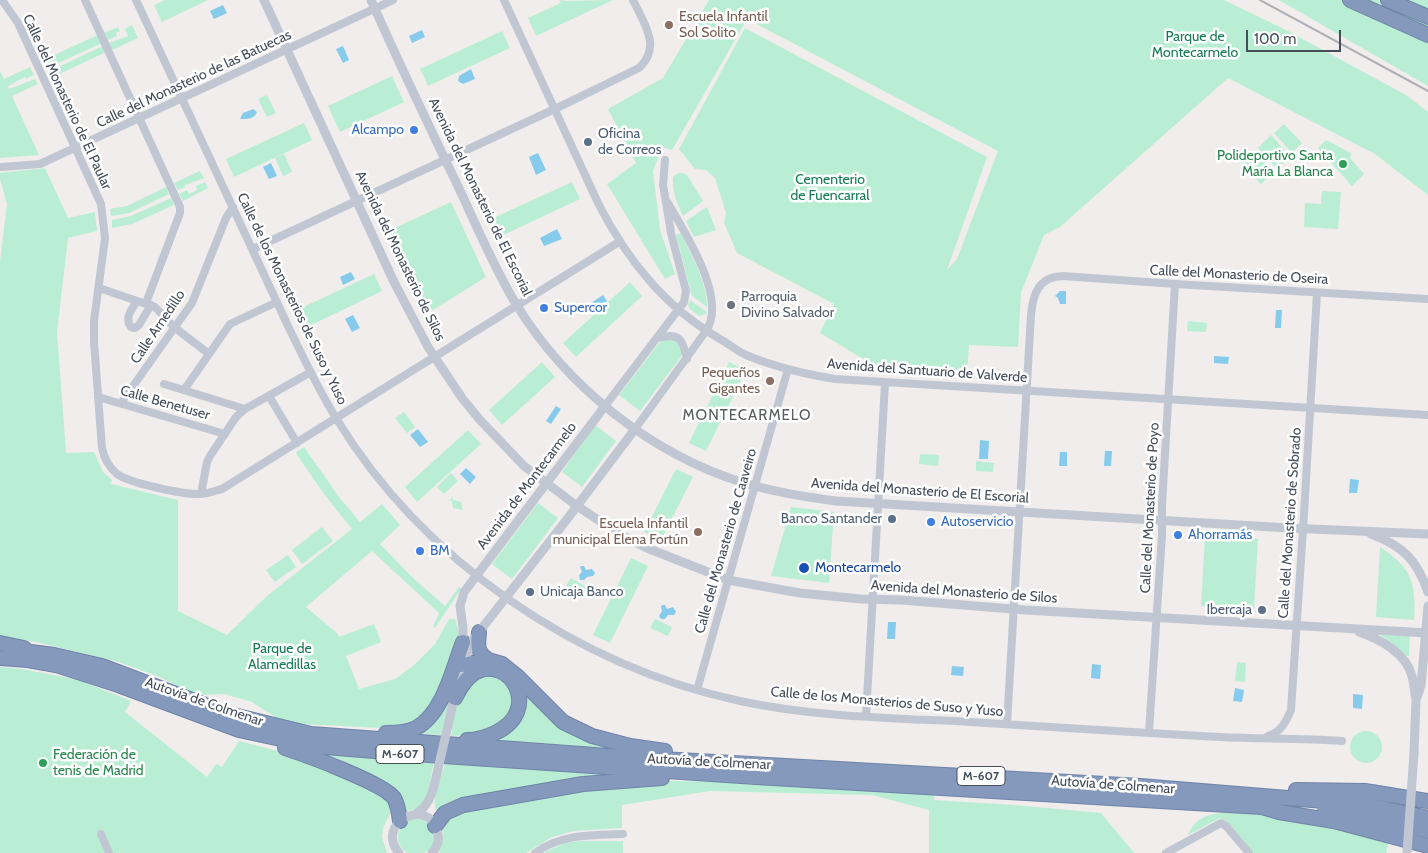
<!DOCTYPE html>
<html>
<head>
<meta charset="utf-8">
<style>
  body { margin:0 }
  #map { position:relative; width:1428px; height:853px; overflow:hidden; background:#f0edec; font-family:Cabin,sans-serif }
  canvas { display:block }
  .scale { position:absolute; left:1246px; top:30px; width:95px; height:22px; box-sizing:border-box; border:2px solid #454e5a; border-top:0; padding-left:6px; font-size:15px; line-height:18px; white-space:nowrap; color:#454e5a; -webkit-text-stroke:4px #fff; paint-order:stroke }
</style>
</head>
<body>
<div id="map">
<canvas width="1428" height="853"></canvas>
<div class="scale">100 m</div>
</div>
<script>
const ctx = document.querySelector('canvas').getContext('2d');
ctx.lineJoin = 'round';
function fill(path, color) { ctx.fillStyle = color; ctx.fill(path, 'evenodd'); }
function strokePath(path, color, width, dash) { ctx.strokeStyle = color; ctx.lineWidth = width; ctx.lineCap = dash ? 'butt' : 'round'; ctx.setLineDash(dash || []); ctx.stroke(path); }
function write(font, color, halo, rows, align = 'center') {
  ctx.font = font + ' Cabin,sans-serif'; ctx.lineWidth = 5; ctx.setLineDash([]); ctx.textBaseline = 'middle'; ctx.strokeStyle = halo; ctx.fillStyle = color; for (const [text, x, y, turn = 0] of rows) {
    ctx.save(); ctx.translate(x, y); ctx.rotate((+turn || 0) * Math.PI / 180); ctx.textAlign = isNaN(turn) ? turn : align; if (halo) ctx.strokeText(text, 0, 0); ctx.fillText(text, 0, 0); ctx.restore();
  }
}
fill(new Path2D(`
  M 165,0 L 208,0 L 162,22 L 154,5 Z
  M 559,0 L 567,1 L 613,0 L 536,36 L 528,18 L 561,3 Z
  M 709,0 L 1224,0 L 1288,31 L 1406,95 L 1428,112 L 1428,195 L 1375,154 L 1228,78 L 1060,227 L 1044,235 L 1021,293 L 1018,347 L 969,345 L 967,374 L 865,367 L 865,360 L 820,333 L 834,304 L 737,253 L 724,223 L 726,213 L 715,178 L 706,170 L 695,169 L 679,149 L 745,28 L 987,157 L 947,270 L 957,259 L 998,151 L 747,19 L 672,150 L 662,147 L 653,171 L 660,230 L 675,274 L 665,279 L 607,184 L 636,163 L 608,109 L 663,78 Z
  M 1279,0 L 1428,0 L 1428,86 L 1286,4 Z
  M 132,25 L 138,38 L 112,50 L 109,43 L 128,36 L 125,29 Z
  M 118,27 L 120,31 L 116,33 L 117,36 L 108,40 L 104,33 Z
  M 502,31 L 510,48 L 428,86 L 420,69 Z
  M 98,35 L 102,43 L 47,68 L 43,60 Z
  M 103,46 L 106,52 L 51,78 L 48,72 Z
  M 30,67 L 34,75 L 26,79 L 25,77 L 8,86 L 9,89 L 35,79 L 38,84 L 12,96 L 39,155 L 0,158 L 0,71 L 4,79 Z
  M 392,76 L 404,102 L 340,132 L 328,106 Z
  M 267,95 L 276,113 L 267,117 L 258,99 Z
  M 304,123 L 312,140 L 234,177 L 226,159 Z
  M 1284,124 L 1302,143 L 1292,153 L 1274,133 Z
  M 1271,135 L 1291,157 L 1277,169 L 1258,148 Z
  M 1326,140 L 1351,153 L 1350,158 L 1364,174 L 1352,186 L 1318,148 Z
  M 1255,150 L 1274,172 L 1261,184 L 1241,163 Z
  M 284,154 L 292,172 L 283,176 L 275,158 Z
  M 45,168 L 68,218 L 95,212 L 97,231 L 68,238 L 57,332 L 66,453 L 94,452 L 103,472 L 112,480 L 111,484 L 178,500 L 178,611 L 227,635 L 268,595 L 352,529 L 324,494 L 297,455 L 296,452 L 304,447 L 339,497 L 360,522 L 382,504 L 400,525 L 380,544 L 412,577 L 445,606 L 459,587 L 461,589 L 435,628 L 433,626 L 439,613 L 372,551 L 306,607 L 338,634 L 339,637 L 374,624 L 381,642 L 346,656 L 359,689 L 395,679 L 414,665 L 435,644 L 449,619 L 455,619 L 460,636 L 458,647 L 426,717 L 401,729 L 300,724 L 280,720 L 252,702 L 224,694 L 197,695 L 157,676 L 119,662 L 36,642 L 0,636 L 0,261 L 7,204 L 0,179 L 0,173 Z
  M 200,171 L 204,178 L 185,185 L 185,187 L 178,190 L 174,183 Z
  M 678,173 L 683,173 L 687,175 L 703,201 L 683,216 C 677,204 672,191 673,177 Z
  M 205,182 L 208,188 L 183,201 L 179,194 L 187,190 L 189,194 L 197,190 L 196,186 Z
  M 572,182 L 580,199 L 499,237 L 491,219 Z
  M 166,187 L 169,194 L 129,213 L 111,216 L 110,209 L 127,206 Z
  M 1322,191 L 1341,192 L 1338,229 L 1304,227 L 1305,203 L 1321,204 Z
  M 171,198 L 174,205 L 132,224 L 112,228 L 112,220 L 131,216 Z
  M 451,202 L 486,277 L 425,315 L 386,232 Z
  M 707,207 L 716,230 L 694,237 L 686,221 Z
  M 681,233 C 691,256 707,281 707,307 L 692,296 L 676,235 Z
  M 374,274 L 382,291 L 305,328 L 297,310 Z
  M 630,282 L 642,296 L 576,357 L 563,343 Z
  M 690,300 L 707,312 L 706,314 L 699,316 L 690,309 L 688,305 Z
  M 1188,321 L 1207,323 L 1206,332 L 1187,331 Z
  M 666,338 L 677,339 L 683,352 L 681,357 L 640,411 L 619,395 L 660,342 Z
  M 542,362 L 555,377 L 502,425 L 489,410 Z
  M 729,362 L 746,370 L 706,451 L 689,443 Z
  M 404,412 L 415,427 L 407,433 L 395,418 Z
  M 595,425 L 616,441 L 582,487 L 562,472 Z
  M 468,430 L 481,444 L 417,502 L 405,487 Z
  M 920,454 L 939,455 L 938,466 L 919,464 Z
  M 976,461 L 994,463 L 993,472 L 976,471 Z
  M 676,469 L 693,477 L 661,540 L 644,532 Z
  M 451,473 L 458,481 L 444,494 L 437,487 Z
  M 452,496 L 453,500 L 461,502 L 463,510 L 453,508 L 452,501 L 448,500 L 451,499 Z
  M 538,503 L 558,518 L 512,579 L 492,564 Z
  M 791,507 L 834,512 L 829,583 L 771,576 Z
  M 322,527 L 333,541 L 302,564 L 292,550 Z
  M 1205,536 L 1258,539 L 1254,609 L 1201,606 Z
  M 1380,547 C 1412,568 1416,582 1414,620 L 1376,617 Z
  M 288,555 L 296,567 L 275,582 L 266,570 Z
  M 631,558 L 648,566 L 610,643 L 593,635 Z
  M 571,578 L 588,588 L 582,597 L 566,586 Z
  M 655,619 L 672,627 L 668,636 L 650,628 Z
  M 1379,634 L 1410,634 L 1409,656 L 1405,656 L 1395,645 Z
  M 1237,662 L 1246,663 L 1245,682 L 1235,681 Z
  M 0,667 L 22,669 L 79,680 L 131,701 L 125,712 L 207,777 L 216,764 L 222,767 L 239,741 L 289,754 L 384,794 L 391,809 L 389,816 L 383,828 L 382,837 L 387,853 L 0,853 Z
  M 490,672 L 509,681 L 517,701 L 507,720 L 481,734 L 451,736 L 456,705 L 471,679 Z
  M 456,678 L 441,735 L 413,734 Z
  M 523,690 L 551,716 L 615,747 L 611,749 L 488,741 L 501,734 Z
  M1350 747a16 16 0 1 1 32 0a16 16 0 1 1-32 0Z
  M 307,751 L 434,761 L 428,794 L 418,809 L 406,811 Z
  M 446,762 L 640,775 L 437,813 C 430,804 442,773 446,762 Z
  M 668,781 L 753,782 L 935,793 L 934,800 L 1014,805 L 1101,813 L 1134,853 L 929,853 L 929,810 L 872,795 L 710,791 L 622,805 L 622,828 L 574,831 L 552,837 L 526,853 L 439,853 L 443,839 L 442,823 L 450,813 L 631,782 Z
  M 1230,812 L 1260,813 L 1389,839 L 1386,853 L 1254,853 L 1225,820 L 1220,818 L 1188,835 C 1196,815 1211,814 1230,812 Z
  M398 837a18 18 0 1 1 36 0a18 18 0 1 1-36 0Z
  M 580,841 L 623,841 L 623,853 L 543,853 L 565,843 Z`), '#baeed4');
fill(new Path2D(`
  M 223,5 L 227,13 L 214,19 L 210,11 Z
  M 422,30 L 425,37 L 412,43 L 409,36 Z
  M 343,46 L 349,60 L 343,63 L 336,49 Z
  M 471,69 L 475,79 L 463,84 L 458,81 L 459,76 Z
  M 253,109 L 257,112 C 254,120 245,119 240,119 L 243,113 Z
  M 538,153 L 546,170 L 536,175 L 529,157 Z
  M 271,163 L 277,176 L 269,179 L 263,167 Z
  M 557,229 L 562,239 L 544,246 L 540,238 Z
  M 351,272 L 355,279 L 343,285 L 340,277 Z
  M 1060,291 L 1066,291 L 1066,304 L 1060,304 L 1058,298 L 1055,296 Z
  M 603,295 L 607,301 L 593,312 L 588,305 Z
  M 1276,310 L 1282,310 L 1281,328 L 1275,328 Z
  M 353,315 L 360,328 L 352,332 L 345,319 Z
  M 1214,356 L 1229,357 L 1228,364 L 1214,363 Z
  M 556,406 L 561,409 L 551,424 L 546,421 Z
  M 418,429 L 428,442 L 420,447 L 410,435 Z
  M 980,440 L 989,441 L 988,459 L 979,459 Z
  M 1105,451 L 1112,451 L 1111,466 L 1104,466 Z
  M 1060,452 L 1067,452 L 1067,466 L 1059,466 Z
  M 466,468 L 476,477 L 470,484 L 460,474 Z
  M 1350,479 L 1359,480 L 1357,493 L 1349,493 Z
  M 582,566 L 584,566 L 586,570 L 592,569 L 595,573 L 593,576 L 587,577 L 584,580 L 580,580 L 579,575 L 582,572 L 580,567 Z
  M 663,605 L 665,605 L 667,609 L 673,607 L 676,612 L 674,615 L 668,615 L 665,619 L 661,619 L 659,616 L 662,611 L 661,606 Z
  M 888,622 L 896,622 L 895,639 L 887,639 Z
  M 1092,664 L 1101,665 L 1100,679 L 1091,678 Z
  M 952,666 L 964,667 L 963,676 L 951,675 Z
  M 1235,688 L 1244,690 L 1242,702 L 1233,701 Z
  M 1353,694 L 1363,695 L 1362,709 L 1353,708 Z`), '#86cbec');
const motorway = new Path2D(`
  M 1350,0 L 1428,35
  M 1388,0 L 1428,17
  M 479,632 C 478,646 476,651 488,660
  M 0,643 L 24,648
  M 16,650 L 54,655 L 102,666 L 229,714 L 311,734 L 608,756 L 1140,786 L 1361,804 L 1428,818
  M 0,658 L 28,660 L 56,665 L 118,685 L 239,730 L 313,746 L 399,753 L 756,777 L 1262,807 L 1279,812 L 1334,821 L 1428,846
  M 462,665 L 488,660 L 502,664 L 517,676 L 563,722 L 592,736 L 630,746 L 665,751
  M 455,698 C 460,688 466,677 476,672 C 510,655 542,709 497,732 C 487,737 478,740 467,740
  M 386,733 C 396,733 407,733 416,728 C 443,714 453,668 463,642
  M 285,748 C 306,755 383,783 394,798 C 398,805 399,813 400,821
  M 1296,790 L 1365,791 L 1428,801
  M 1325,811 L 1364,816 L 1428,831
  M 435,826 L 445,813 L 463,805 L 583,784 L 662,778`);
strokePath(motorway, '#6f84a8', 16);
strokePath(new Path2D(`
  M 2,0 L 18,23 L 101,204 L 105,238 L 94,321 L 94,342 L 102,448 C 104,459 109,467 117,474 C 129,483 185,495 200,494 C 207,494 214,491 222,489 L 619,242
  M 85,0 L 180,207 L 180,213 L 146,303
  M 136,0 L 288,326 C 303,357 318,389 336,418 C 423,561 577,666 740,701 C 814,717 894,718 970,722 C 1053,727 1137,733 1220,737 C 1260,739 1301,738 1342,741
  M 504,0 L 599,205 C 628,261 665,307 720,339 C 729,344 737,351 746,355 C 775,367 804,374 835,379 L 1428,415
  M 1,167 L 40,164 L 393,0
  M 253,249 L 559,107 L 639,68 C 662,47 644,23 633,0
  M 99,288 L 155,307 L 174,327 L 209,354
  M 137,301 C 132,309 124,318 131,327 L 135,328 L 139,325 L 151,305
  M 658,338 C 679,332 683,339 687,359
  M 164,384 L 245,409
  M 184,390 L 230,324 L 277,302
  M 269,396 L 297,443
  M 98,397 L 225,434
  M 121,403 L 192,303 L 226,218 L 233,207
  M 605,406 L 684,302 L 686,291 L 671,233 L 665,196 L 663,185 L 665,160
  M 635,429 L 706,331 C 728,298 685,233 668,203
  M 201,494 L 207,462 L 210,456 L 236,417 L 245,409 L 311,372
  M 697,690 L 788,369
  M 866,716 L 885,383
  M 1007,724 L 1031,315 C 1033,294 1038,277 1063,276 L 1175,284 L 1428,299
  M 1149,732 L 1162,535 L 1162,505 L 1175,284
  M 1268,736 C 1281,732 1286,722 1291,710 L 1304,514 L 1317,293
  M 101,834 L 109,853
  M 535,853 C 561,834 592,835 623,834
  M 1166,853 L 1221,823 L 1226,826 L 1249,853`), '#c0c7d2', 8);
strokePath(new Path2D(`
  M 264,0 L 394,282 L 428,347 L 462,398 L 480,420 L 524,466 L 577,506 L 621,535 L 647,548 L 728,580 L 800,593 L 861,599 L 901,600 L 1025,610 L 1428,633
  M 371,0 C 398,61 427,122 456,182 C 475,222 493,266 516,304 C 567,387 651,454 744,483 C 774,492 805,497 836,501 L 1289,528 L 1428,534
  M 1371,534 C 1403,546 1417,560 1428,592
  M 1359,632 C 1380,639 1406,653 1412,676 C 1414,683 1414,691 1416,699
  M 463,647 L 463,627 L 460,606 L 464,592 L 605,406
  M 463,664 L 472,641 L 479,632 L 568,518 L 635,429
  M 449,721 L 463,660
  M 1414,753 L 1416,700 L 1421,686 L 1428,606
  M 416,814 C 428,806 432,795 435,782
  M 399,853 C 374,823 428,796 437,831 C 440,839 437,847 432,853`), '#c0c7d2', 9);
strokePath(motorway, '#8499bc', 14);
strokePath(new Path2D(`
  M 1260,0 L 1428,91`), '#afb1b7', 2);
strokePath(new Path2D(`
  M 435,782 L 449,721
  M 1407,853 L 1414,753`), '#c0c7d2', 9);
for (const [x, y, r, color] of [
  [669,25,5,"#8d6e63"],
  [414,130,5,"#3f7fe0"],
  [588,142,5,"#5c6f8a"],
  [1343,164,5,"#2e9e5b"],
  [731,305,5,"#6b7280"],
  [544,308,5,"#3f7fe0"],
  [770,381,5,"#8d6e63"],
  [892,519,5,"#5c6f8a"],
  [931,522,5,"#3f7fe0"],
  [698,532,5,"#8d6e63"],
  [1178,535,5,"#3f7fe0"],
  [420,551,5,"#3f7fe0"],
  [804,568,6,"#1a4fb4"],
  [530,592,5,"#5c6f8a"],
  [1262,610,5,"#5c6f8a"],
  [43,763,5,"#2e9e5b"]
]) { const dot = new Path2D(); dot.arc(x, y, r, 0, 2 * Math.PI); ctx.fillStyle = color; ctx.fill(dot); strokePath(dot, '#fff', 2); }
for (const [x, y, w] of [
  [400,754,48],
  [981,776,48]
]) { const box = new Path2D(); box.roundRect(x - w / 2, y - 9.5, w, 19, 4); ctx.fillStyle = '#fff'; ctx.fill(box); strokePath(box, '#454e5a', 1); }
write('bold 12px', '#454e5a', null, [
  ["M-607",400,754],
  ["M-607",981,776]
]);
write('14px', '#785e54', '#fff', [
  ["Escuela Infantil",679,17,"left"],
  ["Sol Solito",679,33,"left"],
  ["Pequeños",760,373],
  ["Gigantes",760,389],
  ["Escuela Infantil",688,524],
  ["municipal Elena Fortún",688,540]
], 'right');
write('14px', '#167b54', '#fff', [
  ["Parque de",1195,37],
  ["Montecarmelo",1195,53],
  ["Cementerio",830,180],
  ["de Fuencarral",830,196],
  ["Parque de",282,649],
  ["Alamedillas",282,665]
]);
write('14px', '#454e5a', '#fff', [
  ["Calle del Monasterio de las Batuecas",194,79,-25],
  ["Calle del Monasterio de El Paular",67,102,65],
  ["Avenida del Monasterio de El Escorial",480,197,64],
  ["Avenida del Monasterio de Silos",400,256,64],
  ["Calle del Monasterio de Oseira",1239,275,3],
  ["Calle de los Monasterios de Suso y Yuso",292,299,64],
  ["Calle Arnedillo",158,327,-56],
  ["Avenida del Santuario de Valverde",927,371,4],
  ["Calle Benetuser",165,403,16],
  ["Avenida de Montecarmelo",527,486,-53],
  ["Avenida del Monasterio de El Escorial",920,491,4],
  ["Calle del Monasterio de Poyo",1150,508,-87],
  ["Calle del Monasterio de Sobrado",1290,523,-86],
  ["Calle del Monasterio de Caaveiro",726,541,-74],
  ["Avenida del Monasterio de Silos",964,592,4],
  ["Autovía de Colmenar",204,702,19],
  ["Calle de los Monasterios de Suso y Yuso",887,702,5],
  ["Autovía de Colmenar",709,762,3],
  ["Autovía de Colmenar",1113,785,4]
]);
write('14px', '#366cbe', '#fff', [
  ["Alcampo",404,130,"right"],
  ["Supercor",554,308],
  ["Autoservicio",941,522],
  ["Ahorramás",1188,535],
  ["BM",430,551]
], 'left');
write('14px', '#4e5e75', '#fff', [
  ["Oficina",598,134],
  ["de Correos",598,150],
  ["Banco Santander",882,519,"right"],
  ["Unicaja Banco",540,592],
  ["Ibercaja",1252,610,"right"]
], 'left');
write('14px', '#27864d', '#fff', [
  ["Polideportivo Santa",1333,156],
  ["María La Blanca",1333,172],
  ["Federación de",53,755,"left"],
  ["tenis de Madrid",53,771,"left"]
], 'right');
write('14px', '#5b616d', '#fff', [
  ["Parroquia",741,297],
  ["Divino Salvador",741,313]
], 'left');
write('14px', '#164399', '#fff', [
  ["Montecarmelo",815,568]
], 'left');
ctx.letterSpacing = '1px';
write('15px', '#595c62', '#fff', [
  ["MONTECARMELO",747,416]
]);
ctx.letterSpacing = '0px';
</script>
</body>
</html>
